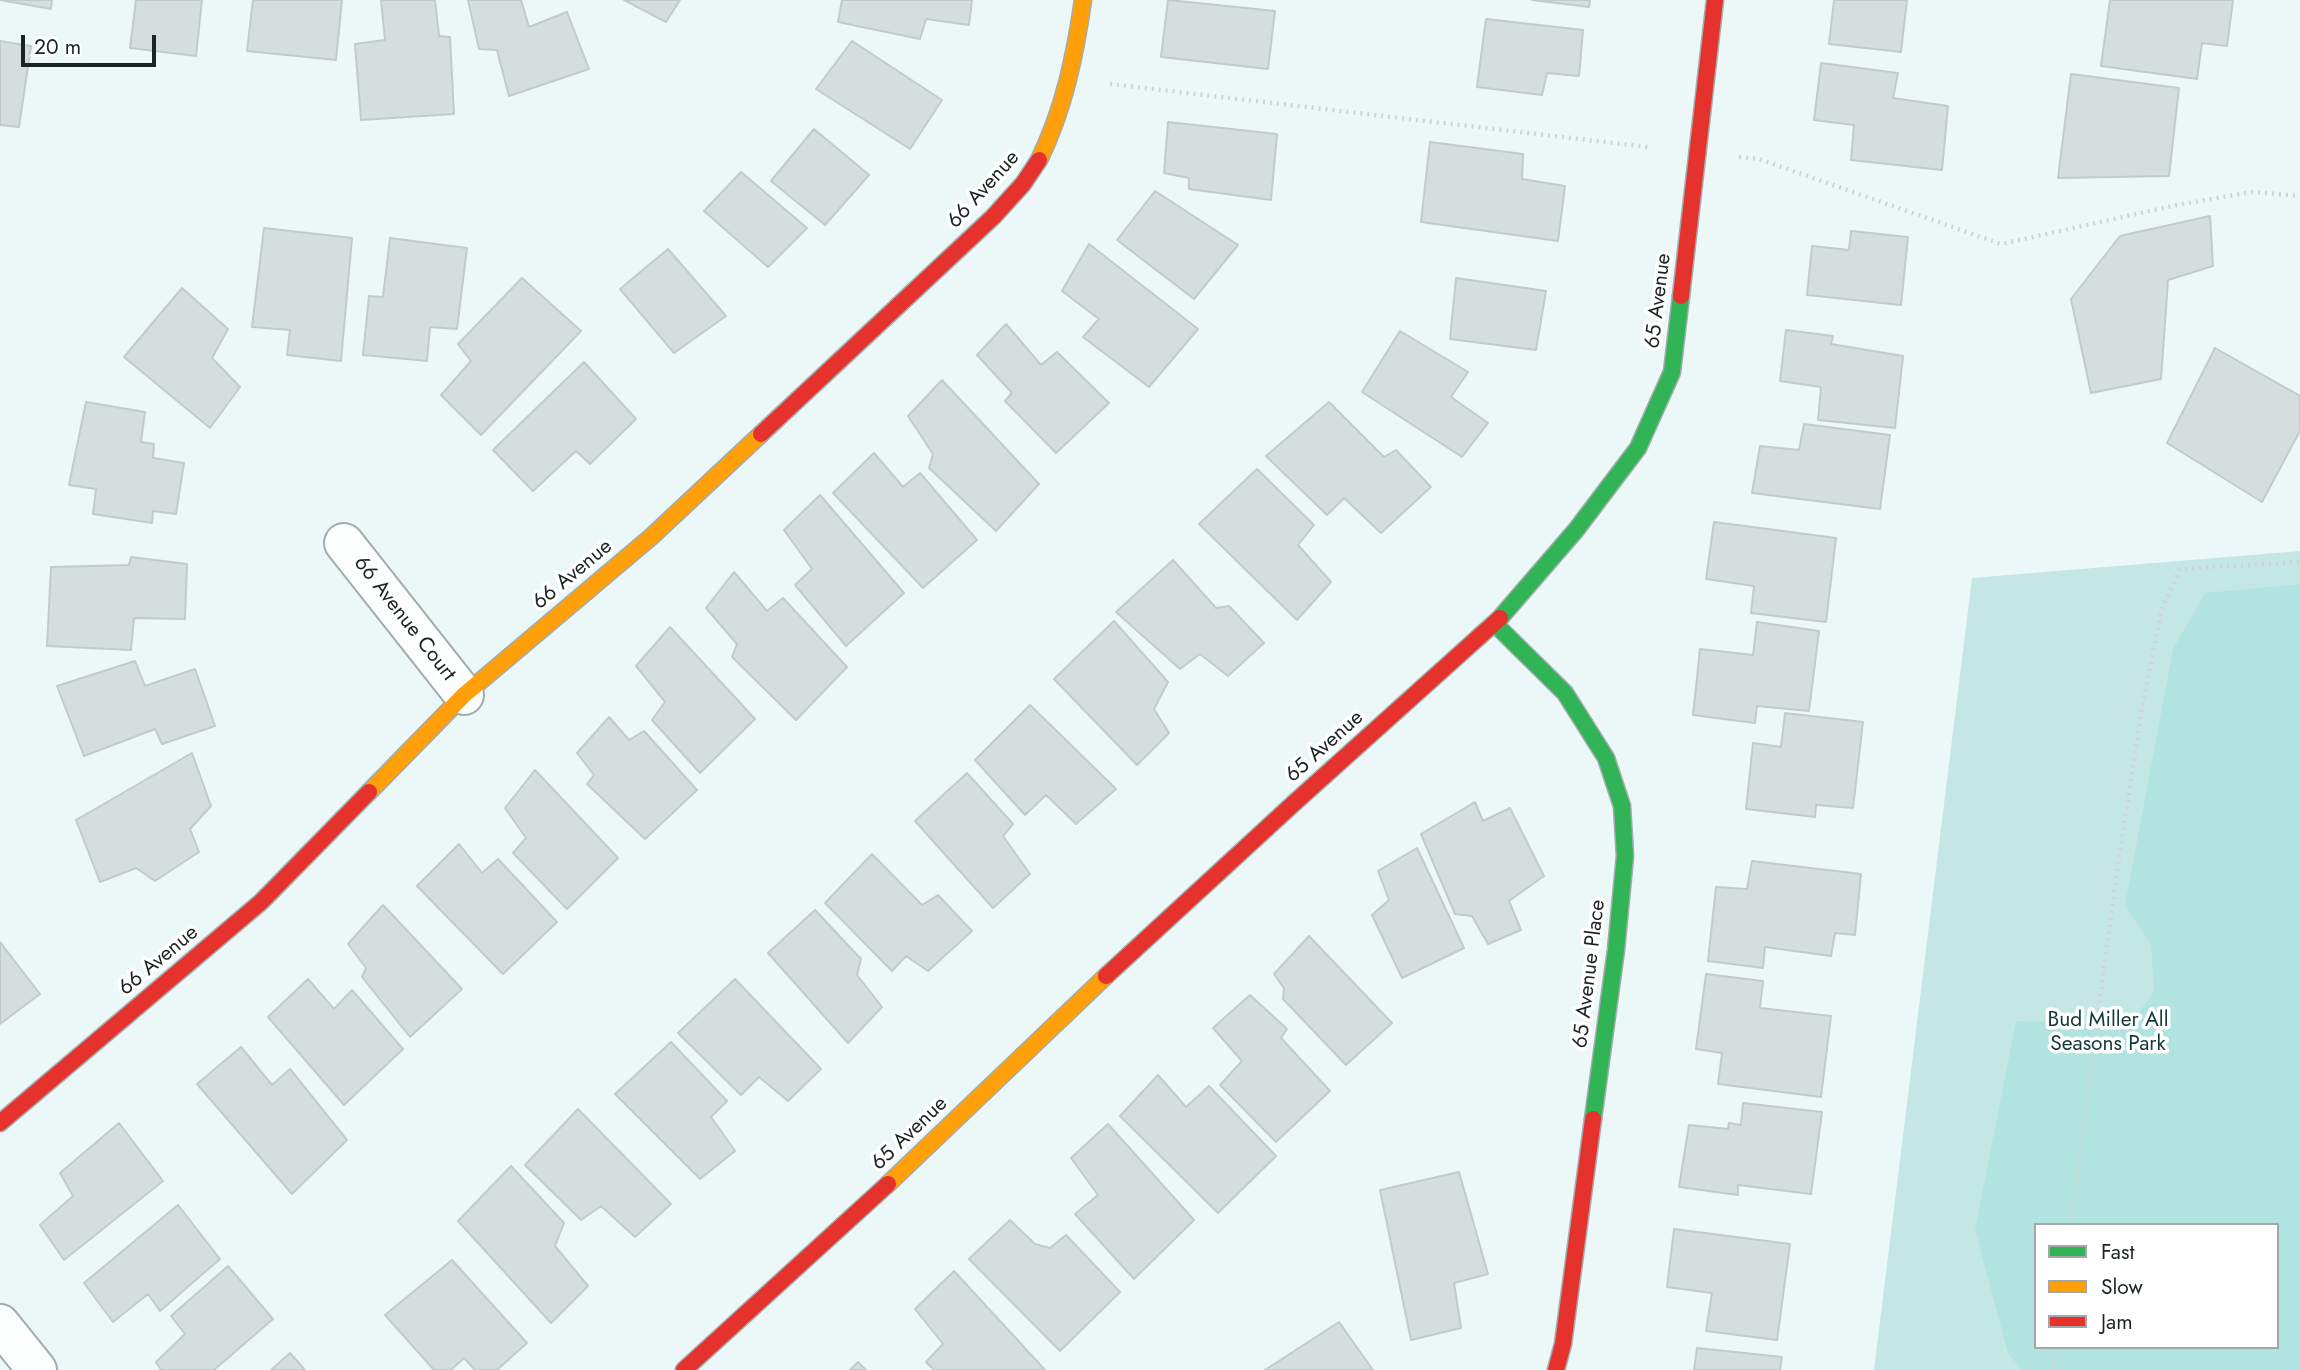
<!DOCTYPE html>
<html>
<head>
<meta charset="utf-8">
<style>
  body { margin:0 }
  #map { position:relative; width:2300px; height:1370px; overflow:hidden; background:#ecf7f7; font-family:Jost,sans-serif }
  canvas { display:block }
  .legend { position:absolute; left:2034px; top:1223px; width:245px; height:126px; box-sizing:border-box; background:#fff; border:2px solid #a4a7a7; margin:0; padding:9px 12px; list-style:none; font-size:21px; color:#1b2323 }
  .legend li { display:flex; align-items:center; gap:14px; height:35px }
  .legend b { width:35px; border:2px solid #a4a7a7 }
  .scale { position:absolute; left:21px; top:35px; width:135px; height:32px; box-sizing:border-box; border:4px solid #1b2323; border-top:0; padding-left:9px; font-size:21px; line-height:24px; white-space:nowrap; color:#1b2323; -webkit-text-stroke:5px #fff; paint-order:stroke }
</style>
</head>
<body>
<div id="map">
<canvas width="2300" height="1370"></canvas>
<ul class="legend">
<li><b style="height:9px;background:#30b455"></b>Fast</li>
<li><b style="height:9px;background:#ff9f0a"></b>Slow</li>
<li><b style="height:9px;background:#e5322d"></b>Jam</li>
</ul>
<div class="scale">20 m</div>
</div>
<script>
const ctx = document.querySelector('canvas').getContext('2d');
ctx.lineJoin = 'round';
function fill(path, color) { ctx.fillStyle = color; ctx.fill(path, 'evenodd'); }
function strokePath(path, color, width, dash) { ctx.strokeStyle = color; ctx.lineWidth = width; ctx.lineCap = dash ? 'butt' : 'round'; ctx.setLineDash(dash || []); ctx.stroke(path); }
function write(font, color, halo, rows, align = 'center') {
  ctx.font = font + ' Jost,sans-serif'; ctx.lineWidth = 7; ctx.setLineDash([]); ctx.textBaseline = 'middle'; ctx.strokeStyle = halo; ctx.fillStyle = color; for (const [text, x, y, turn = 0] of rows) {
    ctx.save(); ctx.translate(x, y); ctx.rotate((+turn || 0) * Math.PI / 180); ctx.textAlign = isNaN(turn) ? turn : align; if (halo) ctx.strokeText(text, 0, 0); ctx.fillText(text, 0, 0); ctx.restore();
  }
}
fill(new Path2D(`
  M 2300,551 L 2300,1370 L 1874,1370 L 1972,578 ZM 2036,1225 L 2277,1225 L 2277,1347 L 2036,1347 Z`), '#c4e7e5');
fill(new Path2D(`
  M 2300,584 L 2300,1370 L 2022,1370 L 2008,1353 L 1975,1230 L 2016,1021 L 2131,1024 L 2154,991 L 2151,944 L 2125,905 L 2173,649 L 2205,593 ZM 2036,1225 L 2277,1225 L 2277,1347 L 2036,1347 Z`), '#b1e3e0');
const building = new Path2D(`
  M 0,0 L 52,0 L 51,9 Z
  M 136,0 L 202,0 L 196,56 L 130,48 Z
  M 253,0 L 342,0 L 336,60 L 247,51 Z
  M 381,0 L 435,0 L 439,36 L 450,37 L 454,114 L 361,120 L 355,44 L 385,40 Z
  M 468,0 L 521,0 L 529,27 L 567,12 L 589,69 L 509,96 L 497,50 L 479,49 Z
  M 624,0 L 680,0 L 666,22 Z
  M 842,0 L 972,0 L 969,25 L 926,19 L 920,39 L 838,22 Z
  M 1168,0 L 1275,11 L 1268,69 L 1161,57 Z
  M 1532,0 L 1590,0 L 1589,7 Z
  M 1834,0 L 1907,0 L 1901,52 L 1829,44 Z
  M 2110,0 L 2233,0 L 2227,46 L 2202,43 L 2197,79 L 2101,66 Z
  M 1486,19 L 1583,30 L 1579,76 L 1547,73 L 1542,95 L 1477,87 Z
  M 0,41 L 31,46 L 19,127 L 0,125 Z
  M 852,41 L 942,100 L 910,149 L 816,89 Z
  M 1821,63 L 1898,73 L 1893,98 L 1948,106 L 1942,170 L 1851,160 L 1854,125 L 1814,120 Z
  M 2071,74 L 2179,88 L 2169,176 L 2058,178 Z
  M 1168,122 L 1277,134 L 1271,200 L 1189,189 L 1189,178 L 1164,173 Z
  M 814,129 L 869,175 L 825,225 L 771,181 Z
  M 1430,142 L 1523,154 L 1522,179 L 1565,186 L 1558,241 L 1421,222 Z
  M 741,172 L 807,228 L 768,267 L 704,211 Z
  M 1155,191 L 1238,245 L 1194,299 L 1117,240 Z
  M 2210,216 L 2213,266 L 2168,280 L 2161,379 L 2091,393 L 2071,299 L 2120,236 Z
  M 264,228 L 352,238 L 341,361 L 287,355 L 290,330 L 252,327 Z
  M 1851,231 L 1908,237 L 1901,305 L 1807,295 L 1812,246 L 1849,250 Z
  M 390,238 L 467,248 L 457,329 L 430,327 L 427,361 L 363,355 L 369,296 L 383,297 Z
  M 1089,244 L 1198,329 L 1149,387 L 1083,337 L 1099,319 L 1062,291 Z
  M 668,249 L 726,316 L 674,353 L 620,289 Z
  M 522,278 L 581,331 L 481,435 L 441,395 L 471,361 L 458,344 Z
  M 1456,278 L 1546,291 L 1536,350 L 1450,339 Z
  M 182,288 L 228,329 L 212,358 L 240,387 L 210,428 L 124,357 Z
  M 1006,324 L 1041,365 L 1057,352 L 1109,403 L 1056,453 L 1005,401 L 1012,393 L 977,355 Z
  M 1786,330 L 1833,336 L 1831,344 L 1903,356 L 1895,428 L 1818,420 L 1821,387 L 1780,381 Z
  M 1400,331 L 1468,372 L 1451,397 L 1488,423 L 1462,457 L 1362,392 Z
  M 2215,348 L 2300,396 L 2300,431 L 2262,502 L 2167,443 Z
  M 584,362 L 636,419 L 590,464 L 576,451 L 533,491 L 493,450 Z
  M 942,380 L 1039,484 L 996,531 L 929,468 L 933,454 L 908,416 Z
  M 86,402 L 145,412 L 141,442 L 154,444 L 153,458 L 184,463 L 176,514 L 153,511 L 152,523 L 93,514 L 96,489 L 69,485 Z
  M 1329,402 L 1384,457 L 1396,450 L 1431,487 L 1381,533 L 1344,498 L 1327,515 L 1266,456 Z
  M 1804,424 L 1890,435 L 1880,509 L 1752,493 L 1760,446 L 1799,450 Z
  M 874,453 L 903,487 L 920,473 L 977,540 L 923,588 L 833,493 Z
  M 1257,469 L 1314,525 L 1298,545 L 1331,582 L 1297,620 L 1199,524 Z
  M 820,495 L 904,593 L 846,646 L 795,585 L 812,569 L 784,530 Z
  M 1714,522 L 1836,538 L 1826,622 L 1751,613 L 1754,586 L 1706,579 Z
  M 131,557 L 187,564 L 185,619 L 134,618 L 131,650 L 47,646 L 51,567 L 129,565 Z
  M 1173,560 L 1216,608 L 1229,606 L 1264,643 L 1228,676 L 1200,654 L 1180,669 L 1116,612 Z
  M 734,572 L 767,611 L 783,598 L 847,667 L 796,720 L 732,657 L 737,644 L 706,608 Z
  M 1114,621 L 1168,682 L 1154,709 L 1169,733 L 1137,765 L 1054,679 Z
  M 1757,622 L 1819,631 L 1809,711 L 1757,706 L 1755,723 L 1693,715 L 1700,649 L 1753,655 Z
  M 670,627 L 755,719 L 700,773 L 652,720 L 665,702 L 636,666 Z
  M 135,661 L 145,686 L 195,669 L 215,726 L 162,744 L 155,729 L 84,756 L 57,686 Z
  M 1030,705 L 1116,789 L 1076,824 L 1046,795 L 1025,815 L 975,760 Z
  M 1785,713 L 1863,722 L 1853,808 L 1816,805 L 1815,817 L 1746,809 L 1753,743 L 1781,747 Z
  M 609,717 L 629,740 L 644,731 L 697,790 L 645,839 L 587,784 L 594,775 L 577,753 Z
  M 192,753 L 211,806 L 190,829 L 199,852 L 155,881 L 136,868 L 100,882 L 76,820 Z
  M 535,770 L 618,858 L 567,909 L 513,853 L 526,838 L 505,808 Z
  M 967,773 L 1013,824 L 1003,836 L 1030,874 L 993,908 L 915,821 Z
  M 1475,802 L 1483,821 L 1510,808 L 1544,876 L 1509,901 L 1521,930 L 1488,944 L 1472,916 L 1455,914 L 1421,834 Z
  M 459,844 L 482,873 L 498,859 L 557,922 L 503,974 L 417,886 Z
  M 1417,848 L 1464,948 L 1402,978 L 1372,915 L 1389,900 L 1378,871 Z
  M 872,854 L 922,905 L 938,895 L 972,931 L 928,971 L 906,956 L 892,971 L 825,903 Z
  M 1752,861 L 1861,874 L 1855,935 L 1835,933 L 1831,956 L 1765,947 L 1763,968 L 1708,961 L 1716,887 L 1747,889 Z
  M 383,905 L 462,989 L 410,1037 L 362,977 L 366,968 L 348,944 Z
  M 815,910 L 861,959 L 857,975 L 882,1007 L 848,1043 L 768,953 Z
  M 1309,936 L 1392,1023 L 1346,1065 L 1283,999 L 1284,988 L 1274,974 Z
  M 0,942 L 40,994 L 0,1024 Z
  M 1706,974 L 1763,981 L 1760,1008 L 1831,1016 L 1821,1097 L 1718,1084 L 1722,1053 L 1696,1049 Z
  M 308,979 L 334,1009 L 352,990 L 403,1049 L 344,1105 L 268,1017 Z
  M 735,979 L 821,1069 L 788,1101 L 759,1077 L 741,1095 L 678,1033 Z
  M 1250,995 L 1287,1029 L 1281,1038 L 1330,1091 L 1276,1142 L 1220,1085 L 1242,1061 L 1213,1028 Z
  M 671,1042 L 727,1101 L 711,1117 L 735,1151 L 700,1179 L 615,1094 Z
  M 241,1047 L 272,1085 L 290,1069 L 347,1140 L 292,1194 L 197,1084 Z
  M 1158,1075 L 1186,1107 L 1209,1086 L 1276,1156 L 1218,1213 L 1120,1116 Z
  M 1743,1103 L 1822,1112 L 1811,1194 L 1738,1185 L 1738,1195 L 1679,1187 L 1689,1125 L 1728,1129 L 1729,1123 L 1741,1125 Z
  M 578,1109 L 671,1204 L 635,1237 L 601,1206 L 581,1220 L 525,1165 Z
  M 119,1123 L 163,1181 L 64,1260 L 40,1225 L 73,1196 L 60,1173 Z
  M 1108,1124 L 1194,1220 L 1134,1279 L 1075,1214 L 1098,1195 L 1071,1158 Z
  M 511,1166 L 564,1223 L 555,1246 L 588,1286 L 551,1323 L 458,1221 Z
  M 1459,1172 L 1488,1274 L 1454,1283 L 1461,1328 L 1411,1340 L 1380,1190 Z
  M 178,1205 L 220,1259 L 160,1311 L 148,1294 L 113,1322 L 84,1283 Z
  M 1010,1220 L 1035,1244 L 1050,1248 L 1066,1235 L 1120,1292 L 1060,1351 L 969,1259 Z
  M 1674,1229 L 1790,1244 L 1777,1340 L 1706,1331 L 1712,1293 L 1667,1287 Z
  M 452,1260 L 527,1343 L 497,1370 L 475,1370 L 464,1358 L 451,1370 L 434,1370 L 385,1315 Z
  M 228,1266 L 273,1319 L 214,1370 L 161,1370 L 156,1362 L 185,1334 L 171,1316 Z
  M 954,1271 L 1045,1370 L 934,1370 L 926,1362 L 943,1344 L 915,1309 Z
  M 1339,1322 L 1373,1370 L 1265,1370 Z
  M 1697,1348 L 1782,1357 L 1780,1370 L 1694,1370 Z
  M 290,1353 L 305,1370 L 271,1370 Z
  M 858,1362 L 866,1370 L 850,1370 Z`);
fill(building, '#d5dede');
strokePath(building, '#c2cbcb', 2);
const street = new Path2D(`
  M 344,543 L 464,695
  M 0,1324 L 37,1370`);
const fast = new Path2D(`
  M 1500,618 L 1576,530 L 1638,448 L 1672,372 L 1681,296
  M 1495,624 L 1565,693 L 1606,758 L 1622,806 L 1625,856 L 1616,950 L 1593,1119`);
const slow = new Path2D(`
  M 1039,160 C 1064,109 1075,56 1083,0
  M 369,792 L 464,695 L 651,537 L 761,434
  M 888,1184 L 1106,976`);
const jam = new Path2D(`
  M 1681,296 L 1715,0
  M 761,434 L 993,217 L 1023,184 L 1039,160
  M 1106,976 L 1293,804 L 1500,618
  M 0,1123 L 261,902 L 369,792
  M 684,1370 L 888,1184
  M 1556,1370 L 1563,1344 L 1593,1119`);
strokePath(street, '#a3acac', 42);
strokePath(fast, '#a3acac', 19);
strokePath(slow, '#a3acac', 19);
strokePath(jam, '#a3acac', 19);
strokePath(new Path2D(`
  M 1110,84 L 1648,147
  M 1739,157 L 1759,159 L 2001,244 L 2177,205 L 2252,192 L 2300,196
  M 2070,1225 L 2119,857 L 2143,701 L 2162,609 L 2180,569 L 2300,562
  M 2053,1370 L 2055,1347`), '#d1d3d3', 4.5, [2, 5]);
strokePath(street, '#fcfefe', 38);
strokePath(fast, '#30b455', 16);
strokePath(slow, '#ff9f0a', 16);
strokePath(jam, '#e5322d', 16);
write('21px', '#1b2323', '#fff', [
  ["66 Avenue",984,190,-48],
  ["65 Avenue",1659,301,-83],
  ["66 Avenue",573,575,-40],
  ["66 Avenue Court",404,619,52],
  ["65 Avenue",1325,747,-42],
  ["66 Avenue",159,961,-40],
  ["65 Avenue Place",1590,974,-83],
  ["65 Avenue",910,1134,-44]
]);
write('21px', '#113937', '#fff', [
  ["Bud Miller All",2108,1021],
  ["Seasons Park",2108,1045]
]);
</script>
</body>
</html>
